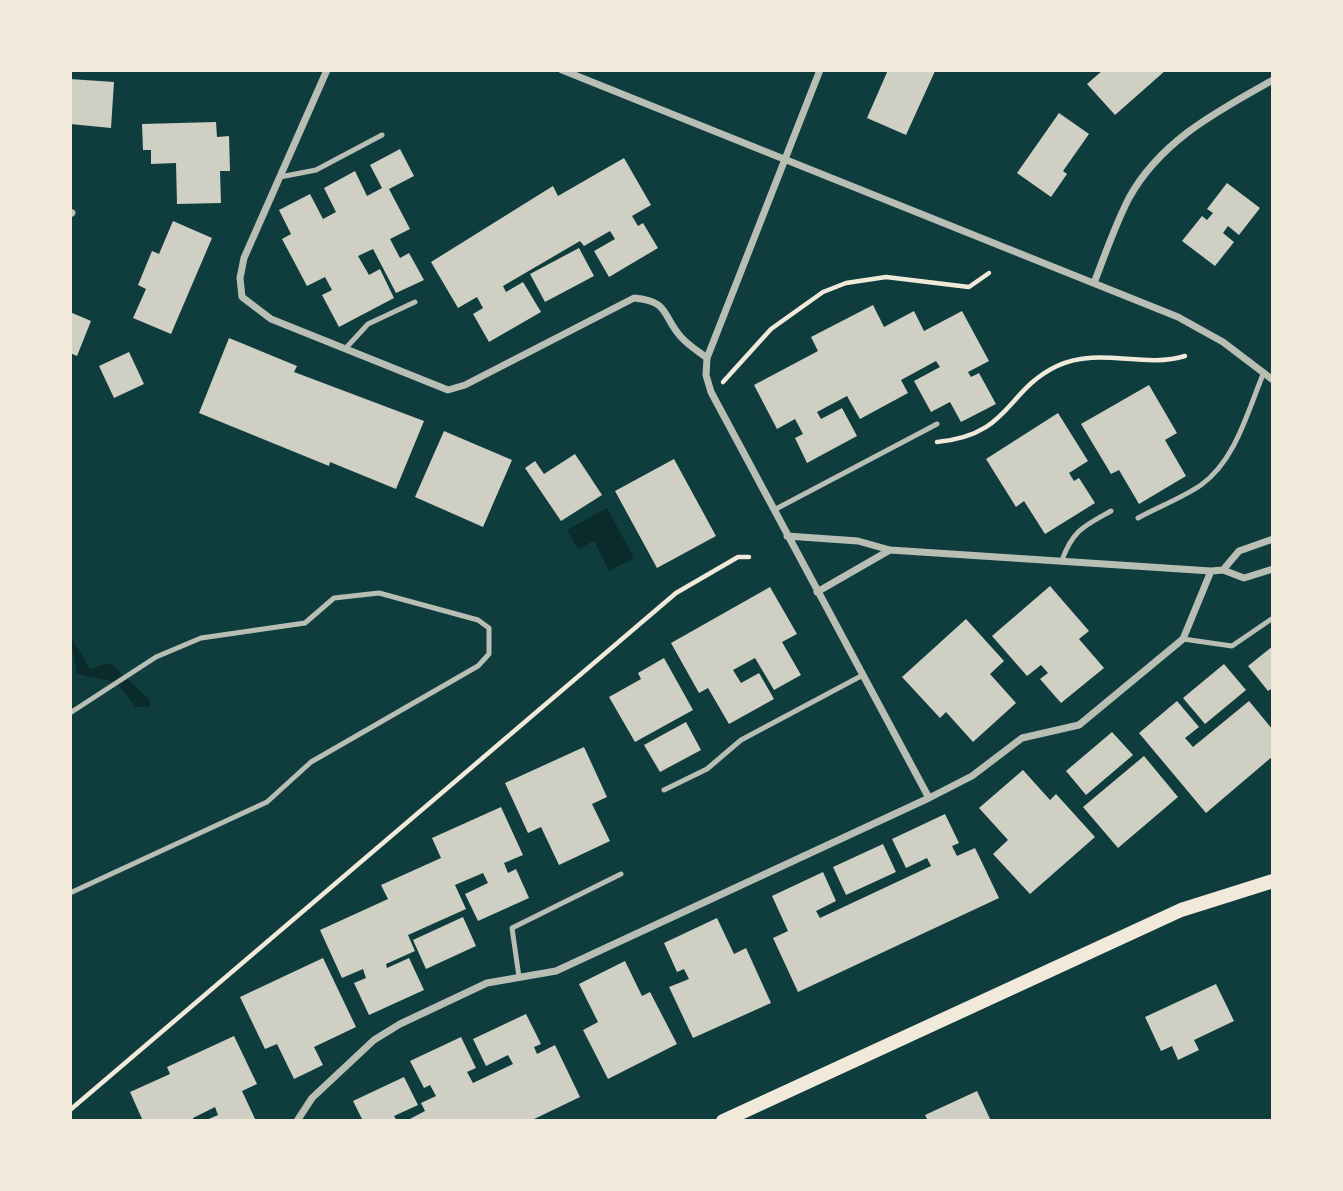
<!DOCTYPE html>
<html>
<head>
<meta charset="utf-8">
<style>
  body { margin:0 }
  #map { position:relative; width:1343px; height:1191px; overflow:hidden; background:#0f3d3e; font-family:Bitter,serif }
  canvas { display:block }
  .frame { position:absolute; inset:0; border:72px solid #f1e9da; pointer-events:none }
</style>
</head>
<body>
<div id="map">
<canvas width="1343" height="1191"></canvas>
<div class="frame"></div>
</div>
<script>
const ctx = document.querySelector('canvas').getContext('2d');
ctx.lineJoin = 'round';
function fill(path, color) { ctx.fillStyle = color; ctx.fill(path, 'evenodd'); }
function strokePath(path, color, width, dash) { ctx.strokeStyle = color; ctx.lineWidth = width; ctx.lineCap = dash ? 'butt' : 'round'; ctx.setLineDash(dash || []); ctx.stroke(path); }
fill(new Path2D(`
  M 607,508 L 634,558 L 609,571 L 594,541 L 578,549 L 567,530 Z
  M 70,636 L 90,669 L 110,663 L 149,699 L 150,707 L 136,707 L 116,682 L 77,674 Z`), '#0a2a2b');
fill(new Path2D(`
  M 888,70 L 935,71 L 906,135 L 867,118 Z
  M 1103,70 L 1166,70 L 1115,115 L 1087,84 Z
  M 70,79 L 114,82 L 111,128 L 70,124 Z
  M 1059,113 L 1089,134 L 1063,171 L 1067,174 L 1051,197 L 1017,173 Z
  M 216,122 L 217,137 L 229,136 L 230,171 L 220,171 L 221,203 L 177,204 L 176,163 L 151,164 L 151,150 L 143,150 L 142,124 Z
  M 400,149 L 414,176 L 389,189 L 410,229 L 390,239 L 400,258 L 409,253 L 424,280 L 396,293 L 373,249 L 358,256 L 369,275 L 380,269 L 394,298 L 339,327 L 322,295 L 332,290 L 325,277 L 307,286 L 282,239 L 291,234 L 279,210 L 310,194 L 323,219 L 336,212 L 324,188 L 355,171 L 367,196 L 382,188 L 370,165 Z
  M 624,158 L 651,205 L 632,216 L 638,226 L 643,223 L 658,248 L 609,277 L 594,251 L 615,239 L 610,231 L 584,246 L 580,241 L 503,286 L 506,292 L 523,282 L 541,312 L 489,342 L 473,314 L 483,308 L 477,297 L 458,308 L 431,262 L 553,186 L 558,196 Z
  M 1227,183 L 1260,208 L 1239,235 L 1228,226 L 1223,233 L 1234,242 L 1215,266 L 1182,241 L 1202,216 L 1207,220 L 1213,213 L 1207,209 Z
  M 173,221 L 212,238 L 171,334 L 133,318 L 146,289 L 138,285 L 152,251 L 159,254 Z
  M 579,248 L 594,276 L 545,302 L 530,274 Z
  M 873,305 L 884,327 L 914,311 L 924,331 L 962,311 L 989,361 L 968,372 L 971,377 L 979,373 L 996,404 L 961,422 L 950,402 L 931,412 L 914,381 L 940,367 L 936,361 L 901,380 L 908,393 L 860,419 L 847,396 L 817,412 L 821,419 L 842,408 L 857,436 L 807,463 L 795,438 L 803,434 L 795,419 L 777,429 L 754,385 L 818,351 L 811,337 Z
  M 70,312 L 91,321 L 77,356 L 70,353 Z
  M 229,338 L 297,366 L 294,372 L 424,421 L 396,489 L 330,462 L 329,466 L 199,413 Z
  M 129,352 L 144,384 L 114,398 L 99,366 Z
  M 1149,385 L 1177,433 L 1165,440 L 1186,476 L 1139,504 L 1119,470 L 1111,474 L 1081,424 Z
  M 1058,413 L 1088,461 L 1069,473 L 1074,481 L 1079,478 L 1095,503 L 1045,534 L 1024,501 L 1016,507 L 986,459 Z
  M 444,431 L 512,460 L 483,527 L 415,497 Z
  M 575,454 L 602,495 L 561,521 L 525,468 L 535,461 L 544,474 Z
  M 674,459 L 716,536 L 657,568 L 615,491 Z
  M 1050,586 L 1089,631 L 1079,639 L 1104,668 L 1061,703 L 1040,679 L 1048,673 L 1041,665 L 1027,676 L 992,636 Z
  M 770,587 L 797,634 L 782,642 L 801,675 L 774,690 L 755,658 L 733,670 L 741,683 L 759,673 L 774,699 L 729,724 L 708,688 L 699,693 L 671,643 Z
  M 966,619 L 1004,661 L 990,674 L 1016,703 L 973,742 L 946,712 L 940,718 L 902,677 Z
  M 1273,646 L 1273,688 L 1268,691 L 1248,666 Z
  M 664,658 L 693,710 L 635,742 L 609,697 L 641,679 L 638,673 Z
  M 1224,664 L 1246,690 L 1205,724 L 1183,698 Z
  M 1177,701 L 1199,727 L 1185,738 L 1193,747 L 1249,701 L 1273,730 L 1273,756 L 1206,813 L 1139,733 Z
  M 686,722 L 701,750 L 660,772 L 644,745 Z
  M 1112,732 L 1133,755 L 1086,795 L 1066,771 Z
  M 584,747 L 607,797 L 592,804 L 610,841 L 559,865 L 541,827 L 528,833 L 505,783 Z
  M 1144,756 L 1178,797 L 1118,848 L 1083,807 Z
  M 1023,770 L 1050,800 L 1056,794 L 1095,837 L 1030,894 L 993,854 L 1008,840 L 979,808 Z
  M 501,807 L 523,855 L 504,863 L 508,873 L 516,869 L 529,898 L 478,921 L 465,894 L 488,883 L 483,873 L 455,885 L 466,909 L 408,935 L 415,951 L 386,964 L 387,968 L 409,958 L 424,990 L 369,1015 L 354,983 L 366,978 L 363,969 L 342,978 L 320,930 L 388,899 L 381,885 L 441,858 L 432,838 Z
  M 945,814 L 959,843 L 952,846 L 957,856 L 975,848 L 999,898 L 798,992 L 773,938 L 788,931 L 772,896 L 823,872 L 836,901 L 816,911 L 820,918 L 931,866 L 927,858 L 906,868 L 892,839 Z
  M 883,844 L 896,872 L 846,895 L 833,867 Z
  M 463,917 L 476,946 L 426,969 L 413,940 Z
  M 717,918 L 734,954 L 746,948 L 771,1003 L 693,1038 L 669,987 L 689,979 L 684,969 L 677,972 L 664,943 Z
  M 323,958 L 356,1027 L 314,1047 L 323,1065 L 294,1079 L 277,1044 L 265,1049 L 240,997 Z
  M 625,961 L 642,996 L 650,992 L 677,1044 L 608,1079 L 583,1030 L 598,1022 L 579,984 Z
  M 1216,984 L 1234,1021 L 1194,1040 L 1199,1050 L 1178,1060 L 1172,1046 L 1161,1051 L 1145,1017 Z
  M 526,1014 L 541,1044 L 534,1047 L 537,1054 L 555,1045 L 580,1097 L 530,1121 L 406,1121 L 425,1111 L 421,1103 L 436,1096 L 430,1085 L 424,1088 L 410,1061 L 461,1037 L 476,1068 L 467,1072 L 473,1083 L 513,1064 L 508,1055 L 486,1066 L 473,1039 Z
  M 234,1036 L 257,1084 L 242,1091 L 256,1121 L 204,1121 L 218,1115 L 215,1107 L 193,1118 L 194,1121 L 143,1121 L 130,1092 L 170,1074 L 167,1067 Z
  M 404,1077 L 418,1105 L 394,1116 L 397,1121 L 363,1121 L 353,1101 Z
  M 977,1091 L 991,1121 L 928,1121 L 925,1115 Z`), '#cfcfc3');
strokePath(new Path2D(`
  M 723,382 L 771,329 L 823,292 L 846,283 L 886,277 L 969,287 L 989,273
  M 937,442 C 1011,435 1005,391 1057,366 C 1099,346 1143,369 1185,356
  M 70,1110 L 676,593 L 738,557 L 749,557`), '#f1e9da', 4.5);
strokePath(new Path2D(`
  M 280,177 L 316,170 L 382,135
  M 345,349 L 368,324 L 415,302
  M 774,510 L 937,424
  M 1138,518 C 1158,507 1182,498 1201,485 C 1236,460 1248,410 1264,372
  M 1062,560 C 1073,530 1084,526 1111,511
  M 1183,639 L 1232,646 L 1273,618
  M 70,713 L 156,657 L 201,638 L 305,623 L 334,598 L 379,593 L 478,620 L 489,628 L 489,654 L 478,666 L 311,762 L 267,802 L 70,893
  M 664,790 L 707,769 L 741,740 L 863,675
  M 519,977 L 512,928 L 621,874`), '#b8beb3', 5);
strokePath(new Path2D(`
  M 327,70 L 244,258 L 240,278 L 242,297 L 271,319 L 448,390 L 465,385 L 634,298 C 670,301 662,316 681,337 C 688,345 699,352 707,358 L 706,375 L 711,392 L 929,798
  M 562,70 L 1178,317 L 1223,342 L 1273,380
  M 70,212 L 72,213
  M 1094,283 C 1105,255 1115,225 1129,198 C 1161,140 1218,111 1273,80
  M 707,358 L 820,70
  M 787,536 L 858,541 L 890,550 L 1211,571
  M 1223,570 L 1239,551 L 1273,539
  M 817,592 L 890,550
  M 297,1121 L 312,1098 L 374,1040 L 400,1024 L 487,983 L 556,971 L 929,798 L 972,776 L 1022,738 L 1079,725 L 1183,639 L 1211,571 L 1223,570 L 1244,578 L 1273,569`), '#b8beb3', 7);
strokePath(new Path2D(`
  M 723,1121 L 1181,910 L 1273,881`), '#f1e9da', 14);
</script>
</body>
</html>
